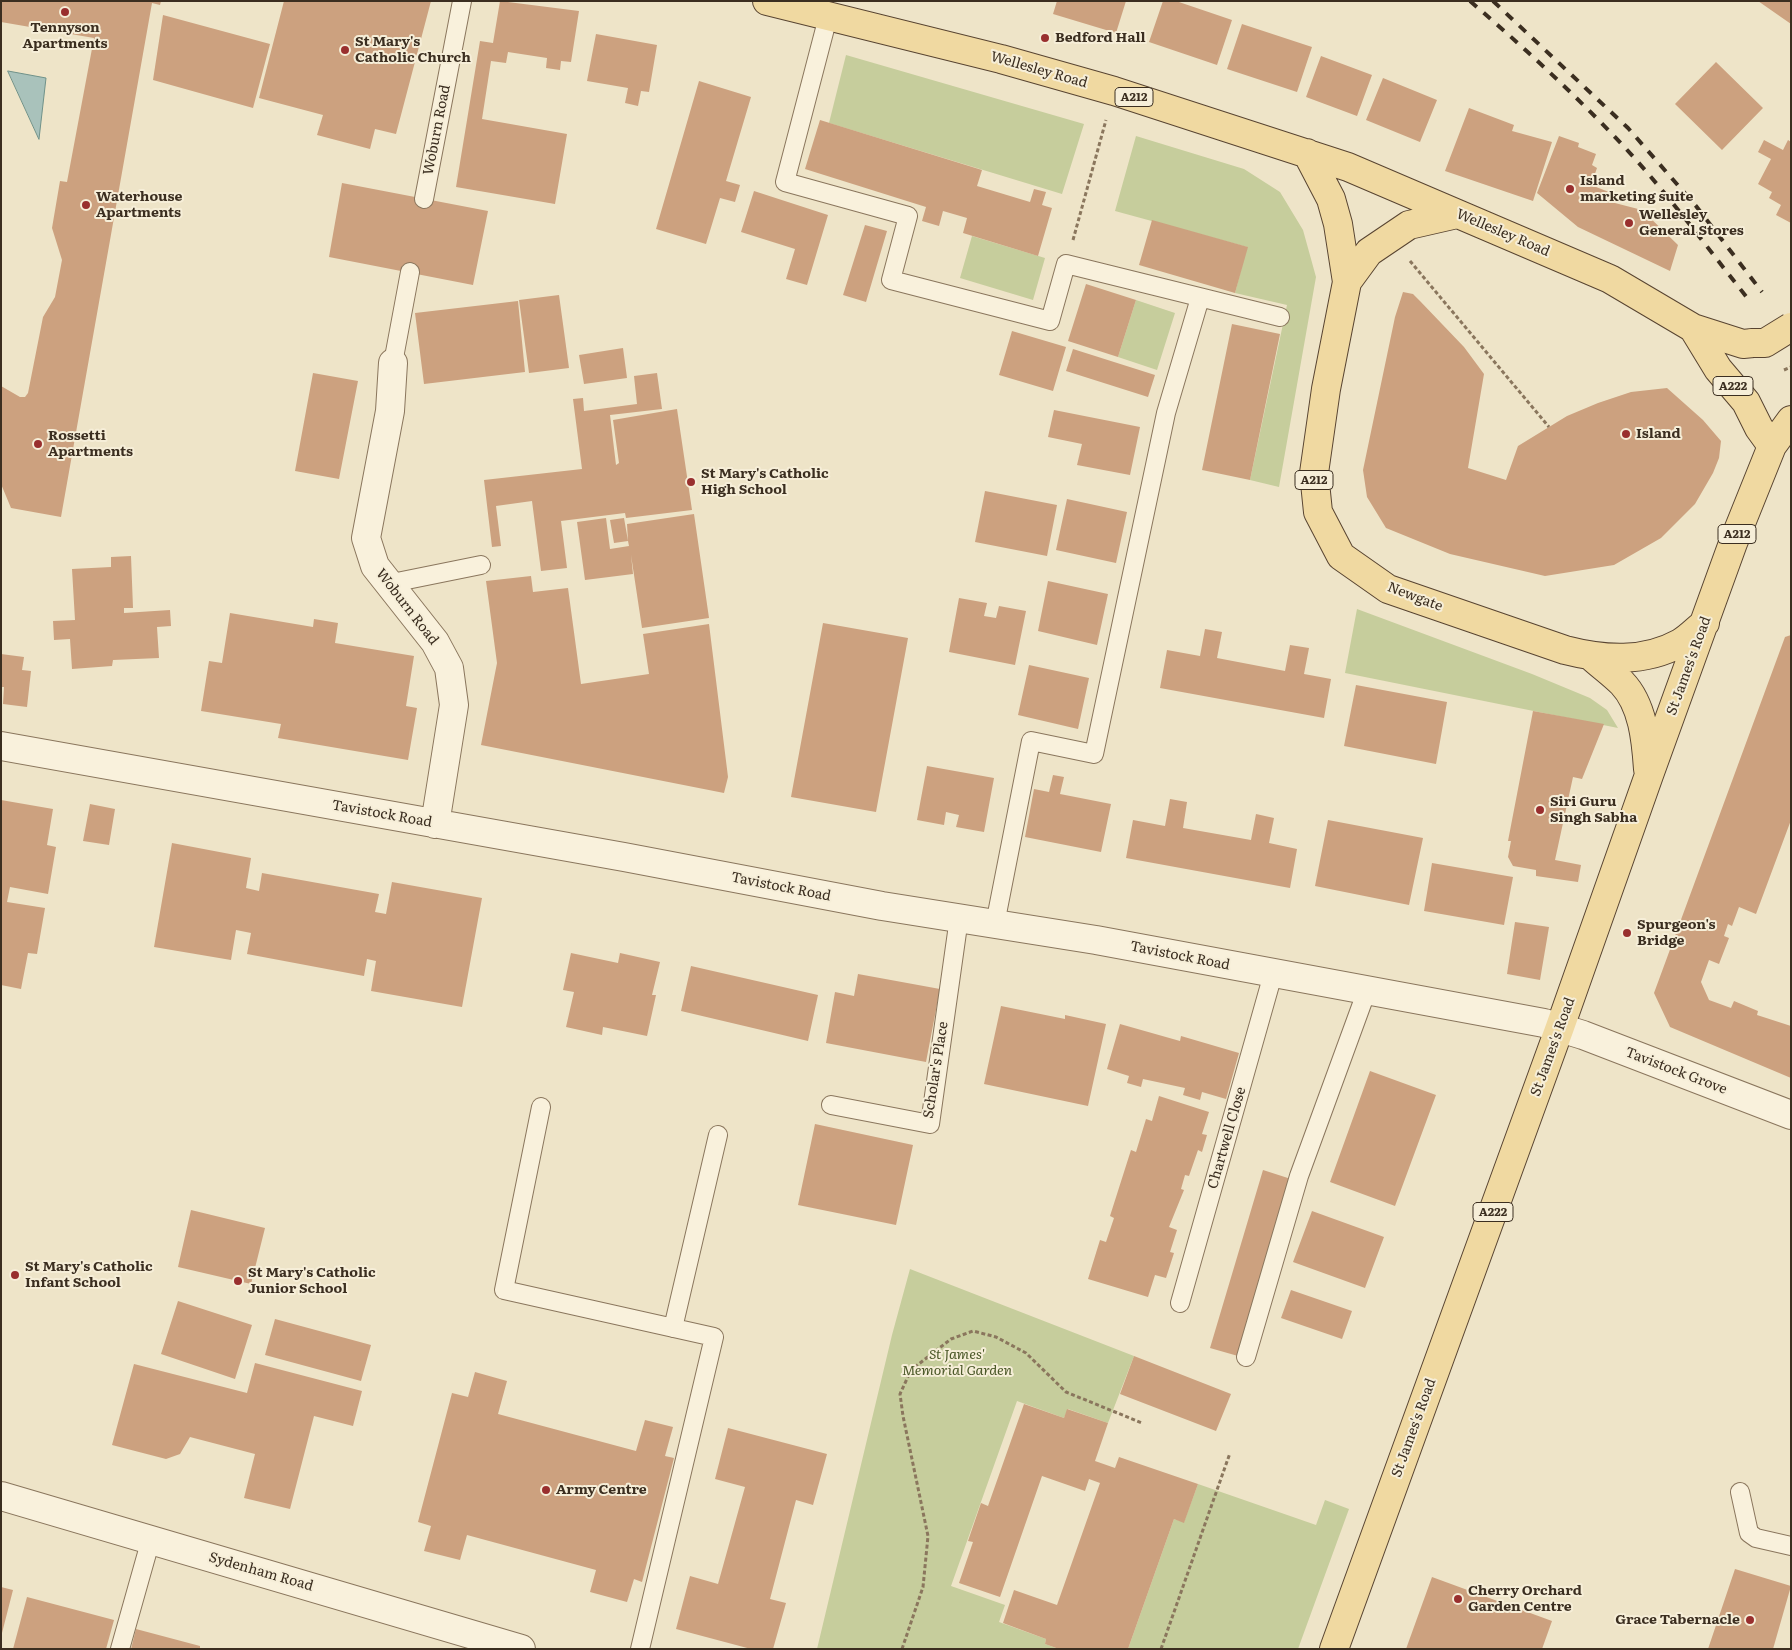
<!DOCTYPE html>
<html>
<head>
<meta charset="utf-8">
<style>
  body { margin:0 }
  #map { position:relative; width:1792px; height:1650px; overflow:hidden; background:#eee4c8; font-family:Literata,serif }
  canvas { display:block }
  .frame { position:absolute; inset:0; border:2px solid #3b2e20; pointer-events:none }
</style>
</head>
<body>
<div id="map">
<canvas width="1792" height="1650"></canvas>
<div class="frame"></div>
</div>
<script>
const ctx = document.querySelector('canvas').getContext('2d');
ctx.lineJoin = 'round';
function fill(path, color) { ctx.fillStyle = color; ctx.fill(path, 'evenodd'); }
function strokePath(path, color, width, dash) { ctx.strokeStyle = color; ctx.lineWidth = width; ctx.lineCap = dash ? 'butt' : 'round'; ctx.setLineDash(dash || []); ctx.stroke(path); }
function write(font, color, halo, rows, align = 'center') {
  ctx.font = font + ' Literata,serif'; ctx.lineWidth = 4; ctx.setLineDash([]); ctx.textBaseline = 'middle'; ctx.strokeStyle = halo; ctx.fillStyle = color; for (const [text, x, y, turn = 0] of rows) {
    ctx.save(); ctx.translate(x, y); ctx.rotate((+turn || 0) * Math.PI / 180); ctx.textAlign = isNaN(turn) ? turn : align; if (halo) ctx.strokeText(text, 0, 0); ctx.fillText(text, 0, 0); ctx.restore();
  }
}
fill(new Path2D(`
  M 846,55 L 1084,124 L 1062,194 L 829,123 Z
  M 1136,136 L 1244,169 L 1280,192 L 1303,230 L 1316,277 L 1279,487 L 1250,480 L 1287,305 L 1235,293 L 1247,247 L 1115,211 Z
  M 972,236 L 1045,258 L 1033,300 L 960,278 Z
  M 1136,300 L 1175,313 L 1157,370 L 1118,357 Z
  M 1357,609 L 1532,674 L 1590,698 L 1607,710 L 1618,728 L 1345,673 Z
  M 910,1269 L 1134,1356 L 1108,1423 L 1068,1409 L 1064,1418 L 1017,1401 L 951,1586 L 1005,1605 L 999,1622 L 1046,1639 L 1045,1644 L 1059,1649 L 817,1649 L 892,1335 Z
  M 1198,1484 L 1316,1525 L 1325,1500 L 1349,1509 L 1298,1649 L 1128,1649 L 1174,1519 L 1184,1522 Z`), '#c6cd9c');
const water = new Path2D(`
  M 8,71 L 46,78 L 39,139 Z`);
fill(water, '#a9c2bb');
strokePath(water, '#6f9189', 1);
fill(new Path2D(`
  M 1,1 L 161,1 L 160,5 L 152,3 L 61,517 L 11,508 L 1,484 L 1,386 L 20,397 L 25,397 L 28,393 L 43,317 L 55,297 L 62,260 L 52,228 L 60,181 L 67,182 L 94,38 L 1,22 Z
  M 284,1 L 431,1 L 396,134 L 375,129 L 370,149 L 317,135 L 323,115 L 259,98 Z
  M 500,1 L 579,11 L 571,62 L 561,61 L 560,70 L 546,68 L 547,58 L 508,52 L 506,63 L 491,61 L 482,119 L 567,134 L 555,204 L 456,187 L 480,41 L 493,43 Z
  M 1057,1 L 1126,1 L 1116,33 L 1053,14 Z
  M 1163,1 L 1176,1 L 1232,20 L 1217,65 L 1149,42 Z
  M 1758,1 L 1791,1 L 1791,24 Z
  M 163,15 L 270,44 L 253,108 L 153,80 Z
  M 1242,24 L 1312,47 L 1297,92 L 1227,69 Z
  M 596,34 L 657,45 L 649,92 L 641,91 L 638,106 L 625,103 L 628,88 L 587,81 Z
  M 1321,56 L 1372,75 L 1357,116 L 1306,97 Z
  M 1716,62 L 1763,108 L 1722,150 L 1675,104 Z
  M 1383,78 L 1437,100 L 1420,142 L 1366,120 Z
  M 699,81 L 751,97 L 726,181 L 740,185 L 735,202 L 720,198 L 706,244 L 656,229 Z
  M 1469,108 L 1514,125 L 1512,131 L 1552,142 L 1533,201 L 1445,171 Z
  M 820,120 L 982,170 L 977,186 L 1030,202 L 1034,189 L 1046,192 L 1042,205 L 1052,208 L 1038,256 L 963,233 L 967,218 L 943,211 L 939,226 L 922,221 L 926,207 L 805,169 Z
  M 1559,136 L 1579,143 L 1578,147 L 1596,154 L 1592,165 L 1597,168 L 1591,185 L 1614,194 L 1611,202 L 1642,210 L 1678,245 L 1670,271 L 1578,227 L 1537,193 Z
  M 1764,140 L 1783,150 L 1788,140 L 1791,142 L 1791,223 L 1776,215 L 1781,205 L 1769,198 L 1772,192 L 1758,184 L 1771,159 L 1758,152 Z
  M 342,183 L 488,211 L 473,285 L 329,257 Z
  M 754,191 L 828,215 L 807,285 L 786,279 L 795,249 L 741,232 Z
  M 1152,220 L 1248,247 L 1235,293 L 1139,265 Z
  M 865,225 L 887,231 L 866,302 L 843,295 Z
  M 1086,284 L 1136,300 L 1118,357 L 1068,341 Z
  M 1403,292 L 1413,294 L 1420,301 L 1464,347 L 1484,374 L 1468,468 L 1506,480 L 1518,446 L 1567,416 L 1598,403 L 1631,392 L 1667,388 L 1703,420 L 1721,441 L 1719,458 L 1713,473 L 1695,504 L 1661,538 L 1614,565 L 1545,576 L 1450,554 L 1386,528 L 1367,497 L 1363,470 L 1395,317 Z
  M 559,295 L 569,368 L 529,373 L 519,300 Z
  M 518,301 L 525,372 L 424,384 L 415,313 Z
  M 1232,324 L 1280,334 L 1250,480 L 1202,470 Z
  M 1012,331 L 1066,347 L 1053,391 L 999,375 Z
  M 623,348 L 627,378 L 584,384 L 579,355 Z
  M 1073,349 L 1155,375 L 1148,397 L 1066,371 Z
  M 313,373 L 358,381 L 339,479 L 295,471 Z
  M 657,373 L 662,409 L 610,415 L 616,465 L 619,463 L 613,420 L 677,409 L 692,510 L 626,518 L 625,513 L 561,521 L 567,568 L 541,571 L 532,501 L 496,506 L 501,546 L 492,547 L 484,480 L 582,469 L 573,399 L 583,398 L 584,411 L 637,404 L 634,376 Z
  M 1054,410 L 1140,427 L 1130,475 L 1077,465 L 1082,444 L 1048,437 Z
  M 985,491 L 1057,505 L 1047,556 L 975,542 Z
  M 1067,499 L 1127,512 L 1116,563 L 1056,550 Z
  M 694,514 L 709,618 L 642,628 L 631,555 L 633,574 L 585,580 L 577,522 L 606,518 L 610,549 L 629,546 L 628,541 L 614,543 L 610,520 L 624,518 L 628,541 L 627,524 Z
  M 131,556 L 133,608 L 124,608 L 124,613 L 170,610 L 171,626 L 157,627 L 159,658 L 113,660 L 112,666 L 72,669 L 70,639 L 54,640 L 53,621 L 75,620 L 72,569 L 111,567 L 111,557 Z
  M 531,576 L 533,592 L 568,588 L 581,684 L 649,674 L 643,634 L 709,624 L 728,777 L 724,793 L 481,745 L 497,663 L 486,581 Z
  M 1048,581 L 1108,594 L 1097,645 L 1038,631 Z
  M 959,598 L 987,603 L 984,616 L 996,618 L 999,606 L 1026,611 L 1015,665 L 949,652 Z
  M 230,613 L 313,627 L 314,619 L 338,623 L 335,643 L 414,656 L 406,706 L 417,708 L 408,760 L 278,738 L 281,724 L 201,711 L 209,661 L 222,663 Z
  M 823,623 L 908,638 L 876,812 L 791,797 Z
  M 1205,629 L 1222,632 L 1217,658 L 1285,671 L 1290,645 L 1309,648 L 1304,674 L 1331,679 L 1324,718 L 1160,688 L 1167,650 L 1200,656 Z
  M 1791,635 L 1791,820 L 1756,914 L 1739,907 L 1732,926 L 1728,924 L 1724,936 L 1729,938 L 1719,964 L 1709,960 L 1701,982 L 1709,1000 L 1731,1008 L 1734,1001 L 1758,1011 L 1757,1015 L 1791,1026 L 1791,1078 L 1670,1027 L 1654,993 L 1785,637 Z
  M 1,654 L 24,657 L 22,670 L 31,671 L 27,707 L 3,704 L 4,687 L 1,687 Z
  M 1029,665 L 1089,678 L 1078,729 L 1018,715 Z
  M 1356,685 L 1447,702 L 1436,764 L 1344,746 Z
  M 1533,711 L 1604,724 L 1582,779 L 1573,777 L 1555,860 L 1581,865 L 1578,882 L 1536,876 L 1536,870 L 1513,866 L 1508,857 L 1511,841 L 1508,841 Z
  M 927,766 L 994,778 L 984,832 L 956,827 L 959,815 L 946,812 L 944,825 L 917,820 Z
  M 1053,775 L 1064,777 L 1060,794 L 1111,804 L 1101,852 L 1025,837 L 1034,789 L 1049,792 Z
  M 1170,799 L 1187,802 L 1183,828 L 1251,840 L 1256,814 L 1274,818 L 1269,843 L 1297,849 L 1290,888 L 1126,858 L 1133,820 L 1165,826 Z
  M 1,800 L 53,809 L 47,845 L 56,847 L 48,894 L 10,887 L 7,902 L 45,908 L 37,954 L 28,953 L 21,989 L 1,985 Z
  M 90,804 L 115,809 L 109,845 L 83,841 Z
  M 1328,820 L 1423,838 L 1409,905 L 1315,886 Z
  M 172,843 L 251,858 L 246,888 L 259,891 L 262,873 L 379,894 L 375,912 L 386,914 L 392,882 L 482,898 L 462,1007 L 371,991 L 376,961 L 367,959 L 364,976 L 247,954 L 251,933 L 236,930 L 231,960 L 154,947 Z
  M 1432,863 L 1513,877 L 1504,925 L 1424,911 Z
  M 1515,922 L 1549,927 L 1540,980 L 1507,974 Z
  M 571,953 L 618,963 L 620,953 L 660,962 L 652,995 L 656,995 L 647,1036 L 603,1027 L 602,1035 L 566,1027 L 574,992 L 563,990 Z
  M 691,966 L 818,995 L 808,1041 L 681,1011 Z
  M 858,974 L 940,989 L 926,1062 L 826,1043 L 835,992 L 854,996 Z
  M 1001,1006 L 1065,1019 L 1065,1015 L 1106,1024 L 1088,1106 L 984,1084 Z
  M 1120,1024 L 1180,1041 L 1181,1036 L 1239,1053 L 1226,1099 L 1202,1092 L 1200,1100 L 1183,1095 L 1185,1088 L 1143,1079 L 1141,1087 L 1127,1083 L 1129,1076 L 1107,1069 Z
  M 1370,1071 L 1436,1095 L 1395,1206 L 1330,1182 Z
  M 1159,1096 L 1209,1112 L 1202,1134 L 1207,1135 L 1202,1152 L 1198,1150 L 1189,1176 L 1185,1175 L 1181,1189 L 1184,1190 L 1169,1227 L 1177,1230 L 1170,1252 L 1174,1253 L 1166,1278 L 1155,1275 L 1148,1297 L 1088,1279 L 1100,1240 L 1106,1242 L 1114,1218 L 1110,1216 L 1131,1150 L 1136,1152 L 1146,1119 L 1152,1121 Z
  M 815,1124 L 913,1145 L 896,1225 L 798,1205 Z
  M 1263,1170 L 1291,1179 L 1238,1356 L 1210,1348 Z
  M 191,1210 L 265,1228 L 251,1284 L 178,1267 Z
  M 1312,1211 L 1384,1237 L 1365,1288 L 1293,1262 Z
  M 1291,1290 L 1352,1311 L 1342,1339 L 1281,1318 Z
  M 178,1301 L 252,1325 L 235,1379 L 161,1354 Z
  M 275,1319 L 371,1345 L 361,1381 L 265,1355 Z
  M 1134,1356 L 1231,1394 L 1216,1431 L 1120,1394 Z
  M 255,1363 L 362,1391 L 353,1426 L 314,1416 L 290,1509 L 244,1498 L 255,1454 L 190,1437 L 180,1454 L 166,1459 L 112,1445 L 134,1364 L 247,1393 Z
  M 475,1372 L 507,1381 L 498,1414 L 636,1451 L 645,1420 L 673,1427 L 665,1456 L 674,1458 L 642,1582 L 634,1579 L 627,1602 L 590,1592 L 596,1570 L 467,1535 L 460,1560 L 424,1551 L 431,1526 L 418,1522 L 452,1393 L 468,1397 Z
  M 1024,1404 L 1064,1418 L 1067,1409 L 1108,1423 L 1095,1461 L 1115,1468 L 1119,1457 L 1198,1484 L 1184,1523 L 1174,1519 L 1128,1649 L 1059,1649 L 1045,1644 L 1046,1639 L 1003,1623 L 1014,1590 L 1057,1605 L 1100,1483 L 1089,1479 L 1085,1491 L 1042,1476 L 1000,1597 L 959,1583 L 973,1542 L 968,1541 L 981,1503 L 988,1506 Z
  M 728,1428 L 827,1454 L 813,1505 L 796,1500 L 770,1599 L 786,1603 L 773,1649 L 751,1649 L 676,1629 L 690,1576 L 718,1584 L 745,1487 L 715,1479 Z
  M 1735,1569 L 1791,1586 L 1773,1649 L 1708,1649 Z
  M 1432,1577 L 1552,1621 L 1542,1649 L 1406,1649 Z
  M 1,1587 L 13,1590 L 2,1633 L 1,1633 Z
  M 27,1597 L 114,1620 L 106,1649 L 13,1649 Z
  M 136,1629 L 200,1646 L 200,1649 L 131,1649 Z`), '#cca17f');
const service = new Path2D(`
  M 828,17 L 785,182 L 908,216 L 891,280 L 1050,321 L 1066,264 L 1280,317
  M 424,199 L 462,1
  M 393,363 L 410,272
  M 387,584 L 481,565
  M 995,924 L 1031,741 L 1094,754 L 1166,413 L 1200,298
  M 831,1105 L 930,1124 L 959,918
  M 541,1107 L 504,1290 L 714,1337 L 640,1649
  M 1180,1303 L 1273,974
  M 673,1328 L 718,1135
  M 1246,1357 L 1299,1176 L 1367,990
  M 1740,1492 L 1749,1533 L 1756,1538 L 1791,1546
  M 120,1649 L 151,1539`);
const minor = new Path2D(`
  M 393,363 L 390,411 L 366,538 L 375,566 L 435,642 L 449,668 L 454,705 L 435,824
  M 1,746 L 624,857 L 882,906 L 1096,940 L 1544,1023 L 1583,1035 L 1791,1115
  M 1,1496 L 521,1649`);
const primary = new Path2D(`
  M 767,1 L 1001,59 L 1114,91 L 1348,167 L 1610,279 L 1693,328 L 1743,344 L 1753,343
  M 1307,153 L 1331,199 L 1338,224 L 1347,282 L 1326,389 L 1314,473 L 1318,512 L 1341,556 L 1388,589 L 1565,650 C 1604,660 1644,663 1680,643 C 1689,638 1697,629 1705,623
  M 1347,282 L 1369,252 L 1409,225 L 1457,214
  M 1693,328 L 1718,369 L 1746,402 L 1759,428 L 1772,446
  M 1592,657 C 1602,666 1613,674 1622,683 C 1643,705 1646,740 1648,769
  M 1334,1649 L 1560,1027 L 1649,775 L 1733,543 L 1772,446 L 1791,420`);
strokePath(service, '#8a765d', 20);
strokePath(minor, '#8a765d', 30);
strokePath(primary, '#584431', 30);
strokePath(new Path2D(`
  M 1073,240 L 1106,120
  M 1410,261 L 1549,427
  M 1784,370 L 1791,367
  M 902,1649 L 923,1587 L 928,1536 L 903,1416 L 900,1394 L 911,1370 L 951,1339 L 973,1331 L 996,1337 L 1026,1353 L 1066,1392 L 1142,1423
  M 1161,1649 L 1230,1453`), '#8a765d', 3, [4, 2.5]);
strokePath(service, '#f9f1dc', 18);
strokePath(minor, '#f9f1dc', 28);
strokePath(primary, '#f0d9a1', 28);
strokePath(new Path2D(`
  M 1470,1 C 1520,44 1568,88 1614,136 C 1663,187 1705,245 1749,300
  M 1493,1 L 1628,128 L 1696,206 L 1762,292`), '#3b2e20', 4, [9, 9]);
const primaryBridge = new Path2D(`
  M 1753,343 L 1765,343 L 1791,327`);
strokePath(primaryBridge, '#584431', 30, []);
strokePath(primaryBridge, '#f0d9a1', 28);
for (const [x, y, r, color] of [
  [65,12,5,"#992f2e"],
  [1045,38,5,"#992f2e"],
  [345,50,5,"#992f2e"],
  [1570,189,5,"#992f2e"],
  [86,205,5,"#992f2e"],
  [1629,223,5,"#992f2e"],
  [1626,434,5,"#992f2e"],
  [38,444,5,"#992f2e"],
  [691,482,5,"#992f2e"],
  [1540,810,5,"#992f2e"],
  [1627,933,5,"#992f2e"],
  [15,1275,5,"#992f2e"],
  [238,1281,5,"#992f2e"],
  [546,1490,5,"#992f2e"],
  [1458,1599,5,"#992f2e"],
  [1750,1620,5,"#992f2e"]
]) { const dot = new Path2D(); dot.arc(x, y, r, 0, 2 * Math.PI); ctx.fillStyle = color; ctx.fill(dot); strokePath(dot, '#f6eed8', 2); }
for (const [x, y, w] of [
  [1134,97,38],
  [1733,386,40],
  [1314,480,38],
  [1737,534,38],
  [1493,1212,40]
]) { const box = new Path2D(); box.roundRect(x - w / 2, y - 9.5, w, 19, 4); ctx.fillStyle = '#f6eed8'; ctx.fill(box); strokePath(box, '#3b2e20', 1); }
write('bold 12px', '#3b2e20', null, [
  ["A212",1134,97],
  ["A222",1733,386],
  ["A212",1314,480],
  ["A212",1737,534],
  ["A222",1493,1212]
]);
write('bold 14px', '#3b2e20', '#f6eed8', [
  ["Tennyson",65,28,"center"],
  ["Apartments",65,44,"center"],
  ["Bedford Hall",1055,38],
  ["St Mary's",355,42],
  ["Catholic Church",355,58],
  ["Island",1580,181],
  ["marketing suite",1580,197],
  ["Waterhouse",96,197],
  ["Apartments",96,213],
  ["Wellesley",1639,215],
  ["General Stores",1639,231],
  ["Island",1636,434],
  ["Rossetti",48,436],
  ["Apartments",48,452],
  ["St Mary's Catholic",701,474],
  ["High School",701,490],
  ["Siri Guru",1550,802],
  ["Singh Sabha",1550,818],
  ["Spurgeon's",1637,925],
  ["Bridge",1637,941],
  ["St Mary's Catholic",25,1267],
  ["Infant School",25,1283],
  ["St Mary's Catholic",248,1273],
  ["Junior School",248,1289],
  ["Army Centre",556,1490],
  ["Cherry Orchard",1468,1591],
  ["Garden Centre",1468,1607],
  ["Grace Tabernacle",1740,1620,"right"]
], 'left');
write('14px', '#3b2e20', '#f6eed8', [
  ["Wellesley Road",1039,70,16],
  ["Woburn Road",437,130,-79],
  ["Wellesley Road",1503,233,23],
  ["Newgate",1415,597,21],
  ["Woburn Road",407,607,52],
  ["St James's Road",1689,666,-70],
  ["Tavistock Road",382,814,10],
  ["Tavistock Road",781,887,11],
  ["Tavistock Road",1180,956,11],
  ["St James's Road",1553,1047,-70],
  ["Scholar's Place",936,1070,-81],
  ["Tavistock Grove",1676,1071,21],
  ["Chartwell Close",1227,1138,-74],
  ["St James's Road",1414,1428,-70],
  ["Sydenham Road",261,1572,16]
]);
write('italic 14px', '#4a5727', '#f6eed8', [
  ["St James'",957,1355],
  ["Memorial Garden",957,1371]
]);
</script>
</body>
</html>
